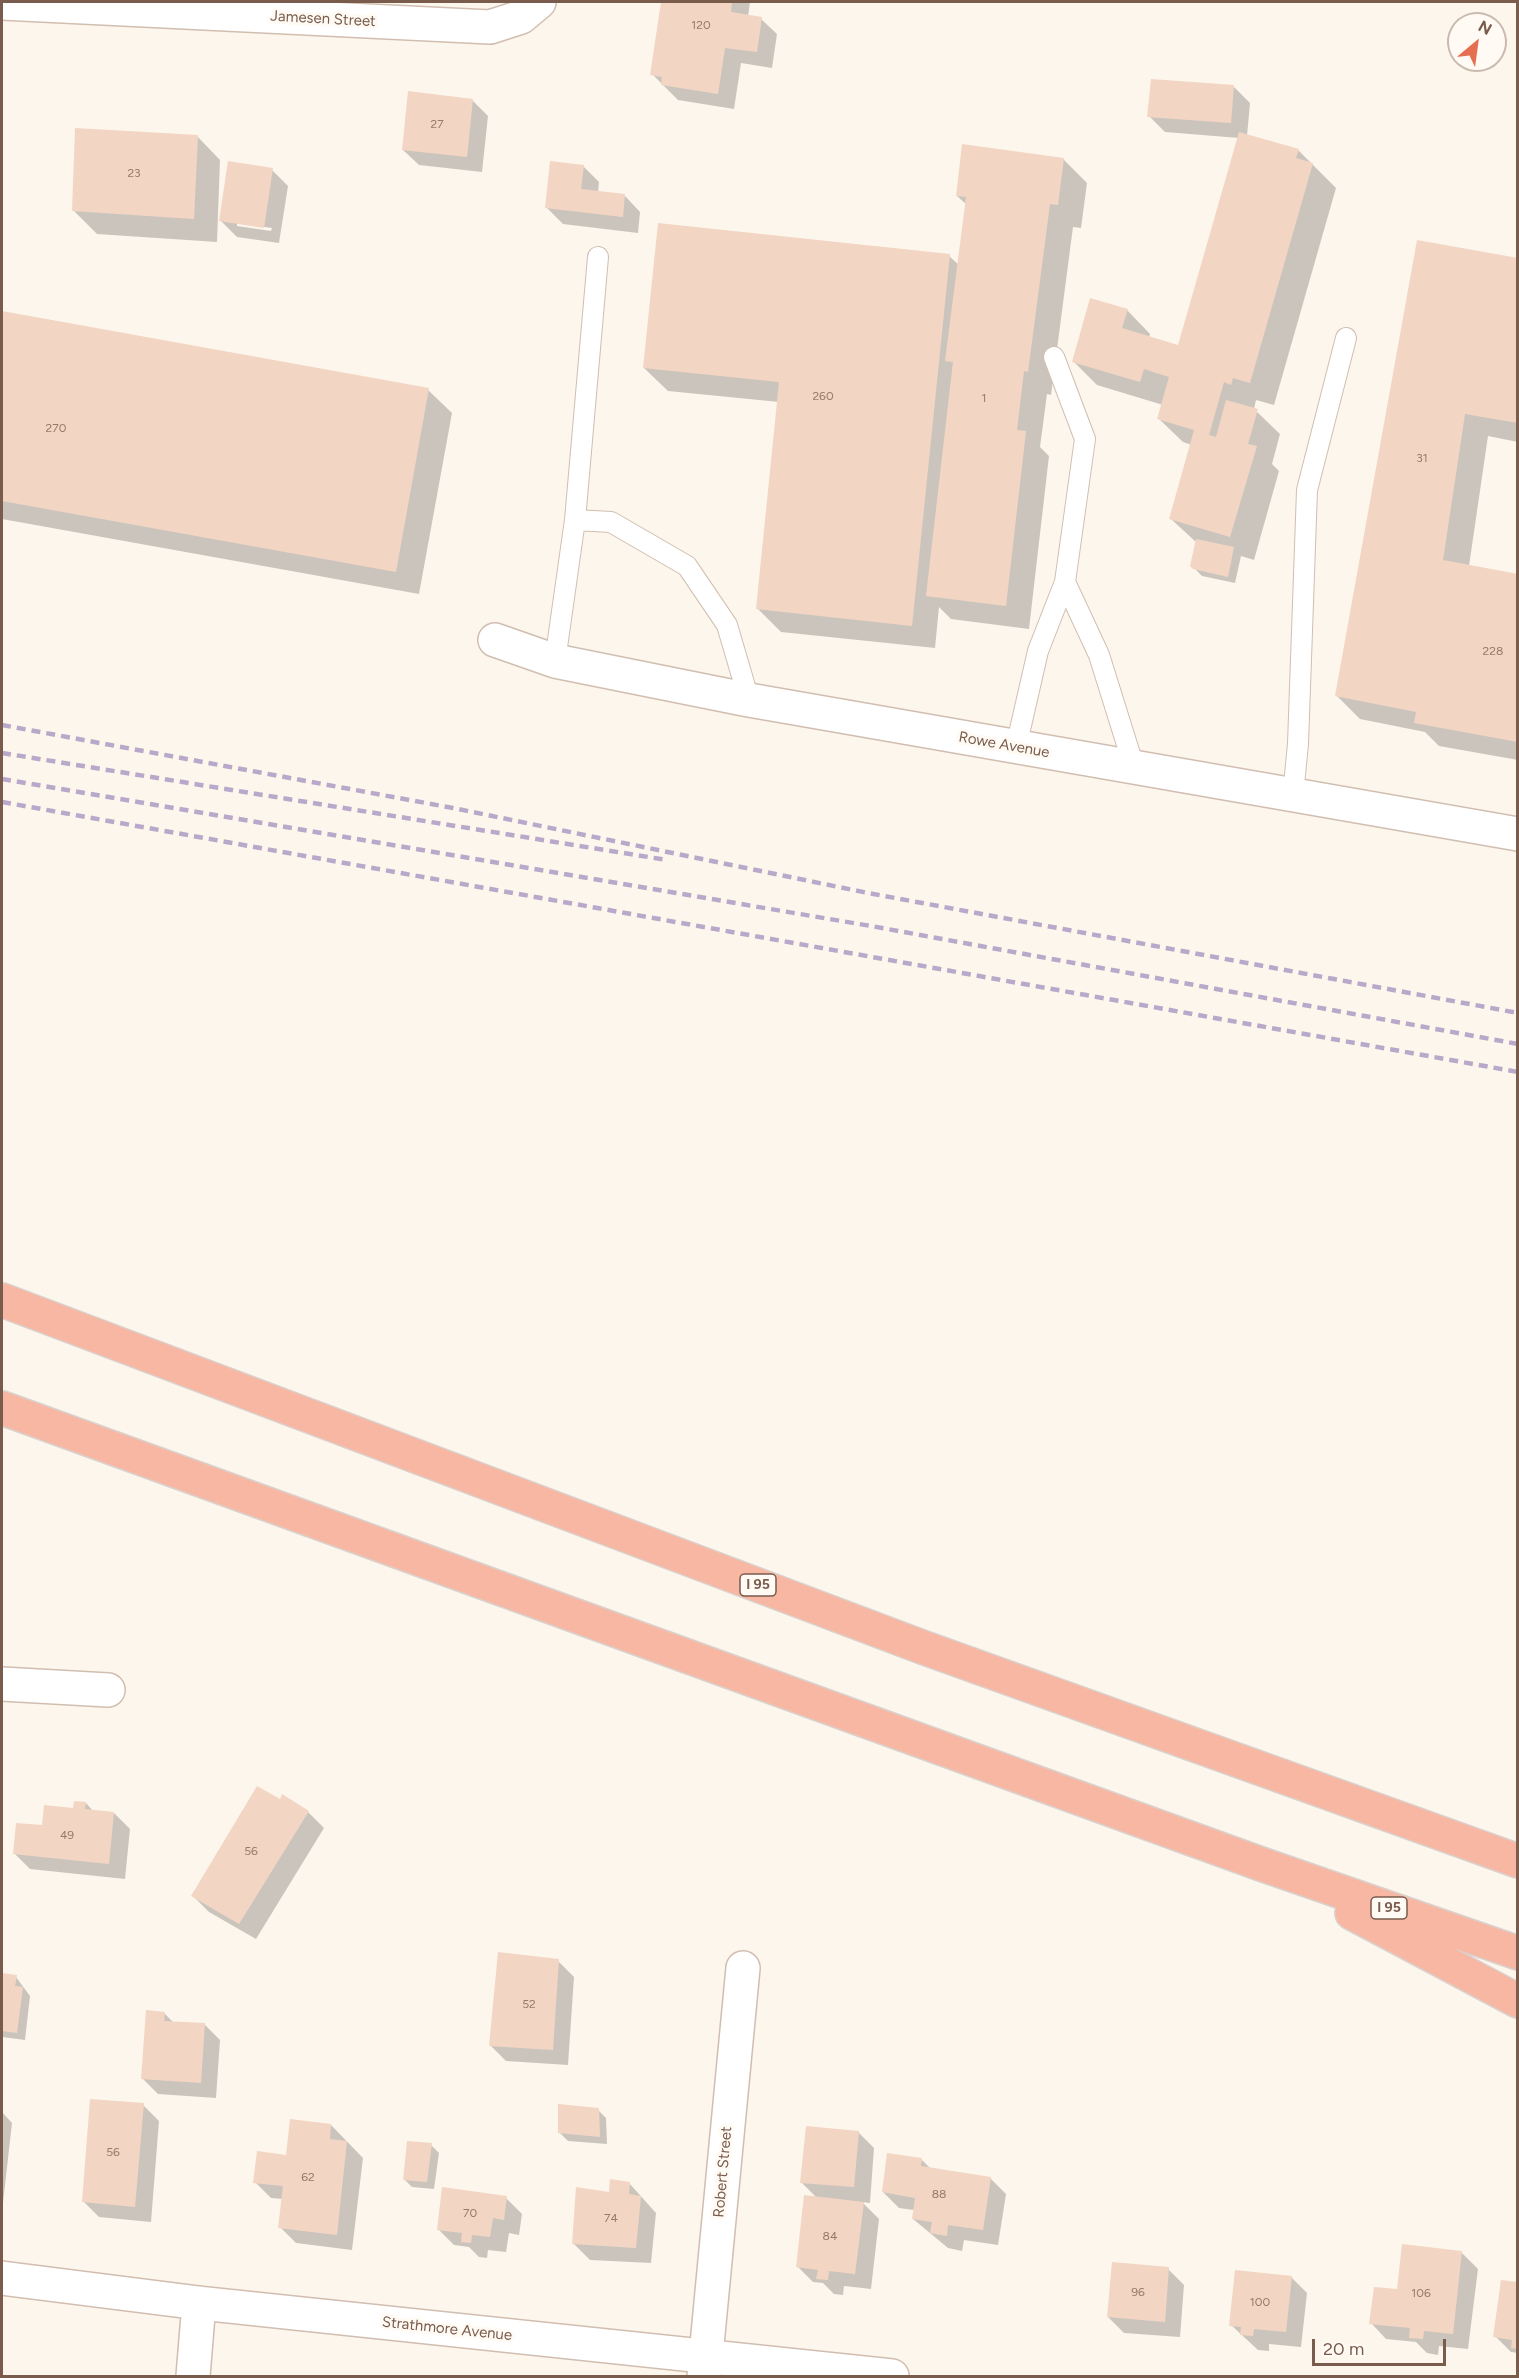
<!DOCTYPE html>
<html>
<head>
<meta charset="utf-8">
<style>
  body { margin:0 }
  #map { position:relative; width:1519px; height:2378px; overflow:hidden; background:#fdf6ec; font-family:Figtree,sans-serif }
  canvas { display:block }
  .frame { position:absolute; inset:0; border:3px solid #7a5c4d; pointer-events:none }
  .north { position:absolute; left:1447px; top:12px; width:60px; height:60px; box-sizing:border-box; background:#fffaf3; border:2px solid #cabbb1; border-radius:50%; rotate:29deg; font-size:16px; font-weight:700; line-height:24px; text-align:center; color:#7a5c4d }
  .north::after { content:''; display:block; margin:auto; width:21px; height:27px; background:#e76f51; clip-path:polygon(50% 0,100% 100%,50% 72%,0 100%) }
  .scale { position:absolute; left:1312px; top:2339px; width:134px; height:27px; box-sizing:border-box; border:3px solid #7a5c4d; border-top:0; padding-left:8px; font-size:18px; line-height:21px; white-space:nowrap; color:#7a5c4d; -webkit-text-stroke:4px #fffaf3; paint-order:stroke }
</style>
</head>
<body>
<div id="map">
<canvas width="1519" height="2378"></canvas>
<div class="frame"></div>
<div class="north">N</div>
<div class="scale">20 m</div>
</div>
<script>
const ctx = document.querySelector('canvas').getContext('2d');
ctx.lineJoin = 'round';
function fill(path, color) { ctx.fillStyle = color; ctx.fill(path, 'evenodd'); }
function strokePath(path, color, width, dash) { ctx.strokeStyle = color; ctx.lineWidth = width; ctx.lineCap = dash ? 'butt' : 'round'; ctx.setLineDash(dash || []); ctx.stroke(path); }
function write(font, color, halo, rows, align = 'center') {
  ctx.font = font + ' Figtree,sans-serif'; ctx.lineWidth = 6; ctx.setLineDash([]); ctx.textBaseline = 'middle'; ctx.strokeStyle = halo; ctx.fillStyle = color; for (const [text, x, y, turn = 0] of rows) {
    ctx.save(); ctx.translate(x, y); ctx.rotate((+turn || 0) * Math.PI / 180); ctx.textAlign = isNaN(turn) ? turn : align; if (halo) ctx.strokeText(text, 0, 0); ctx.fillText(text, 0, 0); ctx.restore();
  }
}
fill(new Path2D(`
  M 662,2 L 750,2 L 748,17 L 761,19 L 777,34 L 772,68 L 741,63 L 734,109 L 678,100 L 652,74 Z
  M 1234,87 L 1250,103 L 1247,136 L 1298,150 L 1336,188 L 1274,405 L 1256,400 L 1254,409 L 1280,434 L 1272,464 L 1279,471 L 1254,560 L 1241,556 L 1235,583 L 1202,576 L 1194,568 L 1197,543 L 1171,519 L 1192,445 L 1183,442 L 1159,419 L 1163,405 L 1097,385 L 1074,362 L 1127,310 L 1150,334 L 1149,338 L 1179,347 L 1239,138 L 1165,132 L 1149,116 Z
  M 472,100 L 488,116 L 482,172 L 419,165 L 403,150 Z
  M 197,136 L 220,160 L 217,242 L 97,234 L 73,210 Z
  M 1063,159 L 1087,183 L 1081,228 L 1073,227 L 1051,395 L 1047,394 L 1040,447 L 1049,456 L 1029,629 L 951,619 L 939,607 L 935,648 L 781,632 L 758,609 L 779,402 L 668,391 L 644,368 L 949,256 L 959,265 L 967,205 L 957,196 Z
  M 583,166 L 599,182 L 598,193 L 625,196 L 640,212 L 638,233 L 563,224 L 547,208 Z
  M 272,170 L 288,186 L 279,243 L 237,237 L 221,221 ZM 237,223 L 272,228 L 271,231 L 237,226 Z
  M 1518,259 L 1518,442 L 1488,436 L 1469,566 L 1518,575 L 1518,760 L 1439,746 L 1425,732 L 1360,719 L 1337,696 Z
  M 2,313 L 428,390 L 452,413 L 419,594 L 2,519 Z
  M 280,1801 L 308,1812 L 324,1828 L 256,1939 L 209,1912 L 193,1896 Z
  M 86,1803 L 94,1812 L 114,1813 L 130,1829 L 125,1879 L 30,1869 L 14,1853 L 43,1827 Z
  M 558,1961 L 574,1977 L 568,2065 L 506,2061 L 490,2045 Z
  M 2,1975 L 16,1977 L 30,1996 L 25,2040 L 2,2037 Z
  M 164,2013 L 174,2023 L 204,2024 L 220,2040 L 216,2098 L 158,2094 L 142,2078 Z
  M 143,2105 L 159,2121 L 151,2222 L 99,2217 L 83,2201 Z
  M 598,2110 L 606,2118 L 607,2144 L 568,2141 L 560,2133 Z
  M 2,2112 L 12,2123 L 3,2203 L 2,2202 Z
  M 331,2125 L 363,2158 L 352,2250 L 296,2243 L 280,2227 L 283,2199 L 271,2198 L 255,2182 Z
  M 858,2132 L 874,2148 L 870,2203 L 862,2202 L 879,2219 L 871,2289 L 844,2286 L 843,2295 L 834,2294 L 823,2283 L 813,2282 L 797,2266 L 817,2198 L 801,2182 Z
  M 431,2145 L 439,2153 L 434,2189 L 412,2187 L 405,2180 Z
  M 922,2160 L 931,2169 L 990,2178 L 1006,2194 L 998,2245 L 964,2240 L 962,2251 L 948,2248 L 913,2219 L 914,2210 L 899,2208 L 883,2192 Z
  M 629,2183 L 656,2213 L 651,2263 L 590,2260 L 574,2244 L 610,2193 Z
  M 506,2198 L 522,2214 L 519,2235 L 509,2233 L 506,2252 L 488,2250 L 487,2258 L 479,2257 L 469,2247 L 454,2245 L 438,2229 Z
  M 1462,2253 L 1478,2269 L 1468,2349 L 1439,2346 L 1438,2355 L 1427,2353 L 1416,2342 L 1386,2339 L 1371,2323 L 1398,2291 Z
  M 1168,2269 L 1184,2285 L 1180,2337 L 1124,2333 L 1108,2317 Z
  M 1291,2277 L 1307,2293 L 1301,2347 L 1269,2344 L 1269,2351 L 1258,2350 L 1231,2325 Z
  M 1518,2283 L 1518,2353 L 1511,2352 L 1495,2336 Z`), '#0003');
fill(new Path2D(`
  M 661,2 L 732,2 L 731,12 L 762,17 L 757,52 L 725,48 L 718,94 L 661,85 L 662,77 L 650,75 Z
  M 1151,79 L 1234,85 L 1231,123 L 1147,117 Z
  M 408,91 L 473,99 L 467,157 L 402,150 Z
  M 75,128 L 198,135 L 194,219 L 72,211 Z
  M 1239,132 L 1299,149 L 1296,158 L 1313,163 L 1250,383 L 1233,378 L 1231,385 L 1224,382 L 1209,435 L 1216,437 L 1226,400 L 1258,409 L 1248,444 L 1257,446 L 1230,537 L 1169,519 L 1194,430 L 1157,419 L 1169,377 L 1144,369 L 1140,382 L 1072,362 L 1090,298 L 1128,309 L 1122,328 L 1178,345 Z
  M 962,144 L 1064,158 L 1058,205 L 1050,204 L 1028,372 L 1024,371 L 1017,430 L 1026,431 L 1006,606 L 926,596 L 953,362 L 945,361 L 966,197 L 956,196 Z
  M 228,161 L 273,168 L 264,228 L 219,221 Z
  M 550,161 L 584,165 L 581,189 L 625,194 L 623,217 L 545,208 Z
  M 658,223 L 950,254 L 912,626 L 756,609 L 779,382 L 643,368 Z
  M 1417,240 L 1518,258 L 1518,423 L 1465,414 L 1443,560 L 1518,574 L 1518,742 L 1414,723 L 1416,712 L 1335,696 Z
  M 2,311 L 429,388 L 396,572 L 2,501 Z
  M 1196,539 L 1234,547 L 1228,577 L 1193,569 L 1190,566 Z
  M 257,1786 L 280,1799 L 282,1794 L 309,1811 L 239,1924 L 191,1896 Z
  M 74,1801 L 86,1802 L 85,1809 L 114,1812 L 109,1864 L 13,1854 L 16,1823 L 42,1825 L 44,1805 L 73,1808 Z
  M 498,1952 L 559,1959 L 553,2050 L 489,2046 Z
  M 2,1973 L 17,1975 L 15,1986 L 23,1987 L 17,2033 L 2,2031 Z
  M 146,2010 L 165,2012 L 164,2021 L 205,2023 L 201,2083 L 141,2079 Z
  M 90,2099 L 144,2103 L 135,2207 L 82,2202 Z
  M 558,2104 L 599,2108 L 600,2137 L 558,2133 Z
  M 290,2119 L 331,2124 L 330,2139 L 347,2141 L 337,2235 L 278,2228 L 283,2186 L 253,2183 L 257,2151 L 286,2155 Z
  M 806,2126 L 859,2131 L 854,2187 L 800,2183 Z
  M 407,2141 L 432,2143 L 427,2182 L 403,2180 Z
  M 887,2153 L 922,2158 L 921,2166 L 991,2177 L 983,2230 L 948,2225 L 947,2236 L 930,2233 L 932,2222 L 912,2219 L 915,2198 L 882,2192 Z
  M 610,2179 L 630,2182 L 629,2194 L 641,2196 L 636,2248 L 572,2244 L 576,2187 L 609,2192 Z
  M 442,2187 L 507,2196 L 504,2220 L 493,2218 L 490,2237 L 472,2235 L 471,2243 L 461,2242 L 462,2233 L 437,2230 Z
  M 804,2195 L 864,2202 L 855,2274 L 829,2271 L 828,2280 L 816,2279 L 818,2270 L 796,2267 Z
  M 1402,2244 L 1462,2251 L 1453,2334 L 1424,2331 L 1423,2339 L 1409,2338 L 1410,2328 L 1369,2324 L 1374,2287 L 1397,2289 Z
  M 1112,2262 L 1169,2267 L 1165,2322 L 1107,2317 Z
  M 1235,2270 L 1292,2276 L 1286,2332 L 1254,2329 L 1253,2336 L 1240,2335 L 1241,2327 L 1229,2326 Z
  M 1501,2280 L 1518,2282 L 1518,2349 L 1511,2348 L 1512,2340 L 1493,2337 Z`), '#f3d5c3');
const service = new Path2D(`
  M 575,520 L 611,522 L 687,566 L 727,625 L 749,700
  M 1065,582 L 1099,655 L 1134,767
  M 555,661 L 575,520 L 598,257
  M 1016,747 L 1038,651 L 1065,582 L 1085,439 L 1054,357
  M 1293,795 L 1298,744 L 1307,490 L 1346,338`);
const minor = new Path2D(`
  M 2,3 L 490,27 L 521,17 L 539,2
  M 495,640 L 555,661 L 749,700 L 1518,834
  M 2,1684 L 108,1690
  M 2,2278 L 199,2303 L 892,2376
  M 193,2376 L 199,2303
  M 704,2376 L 743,1968`);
const motorway = new Path2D(`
  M 2,1300 L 922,1647 L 1518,1861
  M 2,1408 L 1261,1864 L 1518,1953
  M 1352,1913 L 1518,2001`);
strokePath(service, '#d1beb0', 22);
strokePath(minor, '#d1beb0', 36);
strokePath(motorway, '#dad1cd', 36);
strokePath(service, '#fff', 20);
strokePath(minor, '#fff', 33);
strokePath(motorway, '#f7b7a3', 33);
strokePath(new Path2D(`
  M 2,725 L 453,808 L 868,893 L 1518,1013
  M 2,753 L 667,860
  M 2,779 L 871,926 L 1518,1044
  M 2,802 L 1518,1072`), '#b9a8c9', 4.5, [9, 6]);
write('12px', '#987a6a', null, [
  ["120",701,25],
  ["27",437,124],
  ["23",134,173],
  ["260",823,396],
  ["1",984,398],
  ["270",56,428],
  ["31",1422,458],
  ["228",1493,651],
  ["49",67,1835],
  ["56",251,1851],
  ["52",529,2004],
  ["56",113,2152],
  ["62",308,2177],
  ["88",939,2194],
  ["70",470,2213],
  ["74",611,2218],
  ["84",830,2236],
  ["96",1138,2292],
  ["106",1421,2293],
  ["100",1260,2302]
]);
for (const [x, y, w] of [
  [758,1585,36],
  [1389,1908,36]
]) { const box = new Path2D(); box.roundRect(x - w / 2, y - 11, w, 22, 4.5); ctx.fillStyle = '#fffaf3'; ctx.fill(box); strokePath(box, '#7a5c4d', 1.5); }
write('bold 14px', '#7a5c4d', null, [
  ["I 95",758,1585],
  ["I 95",1389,1908]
]);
write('15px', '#7a5c4d', '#fffaf3', [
  ["Jamesen Street",323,19,3],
  ["Rowe Avenue",1004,745,10],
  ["Robert Street",723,2172,-85],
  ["Strathmore Avenue",447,2329,6]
]);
</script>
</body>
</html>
